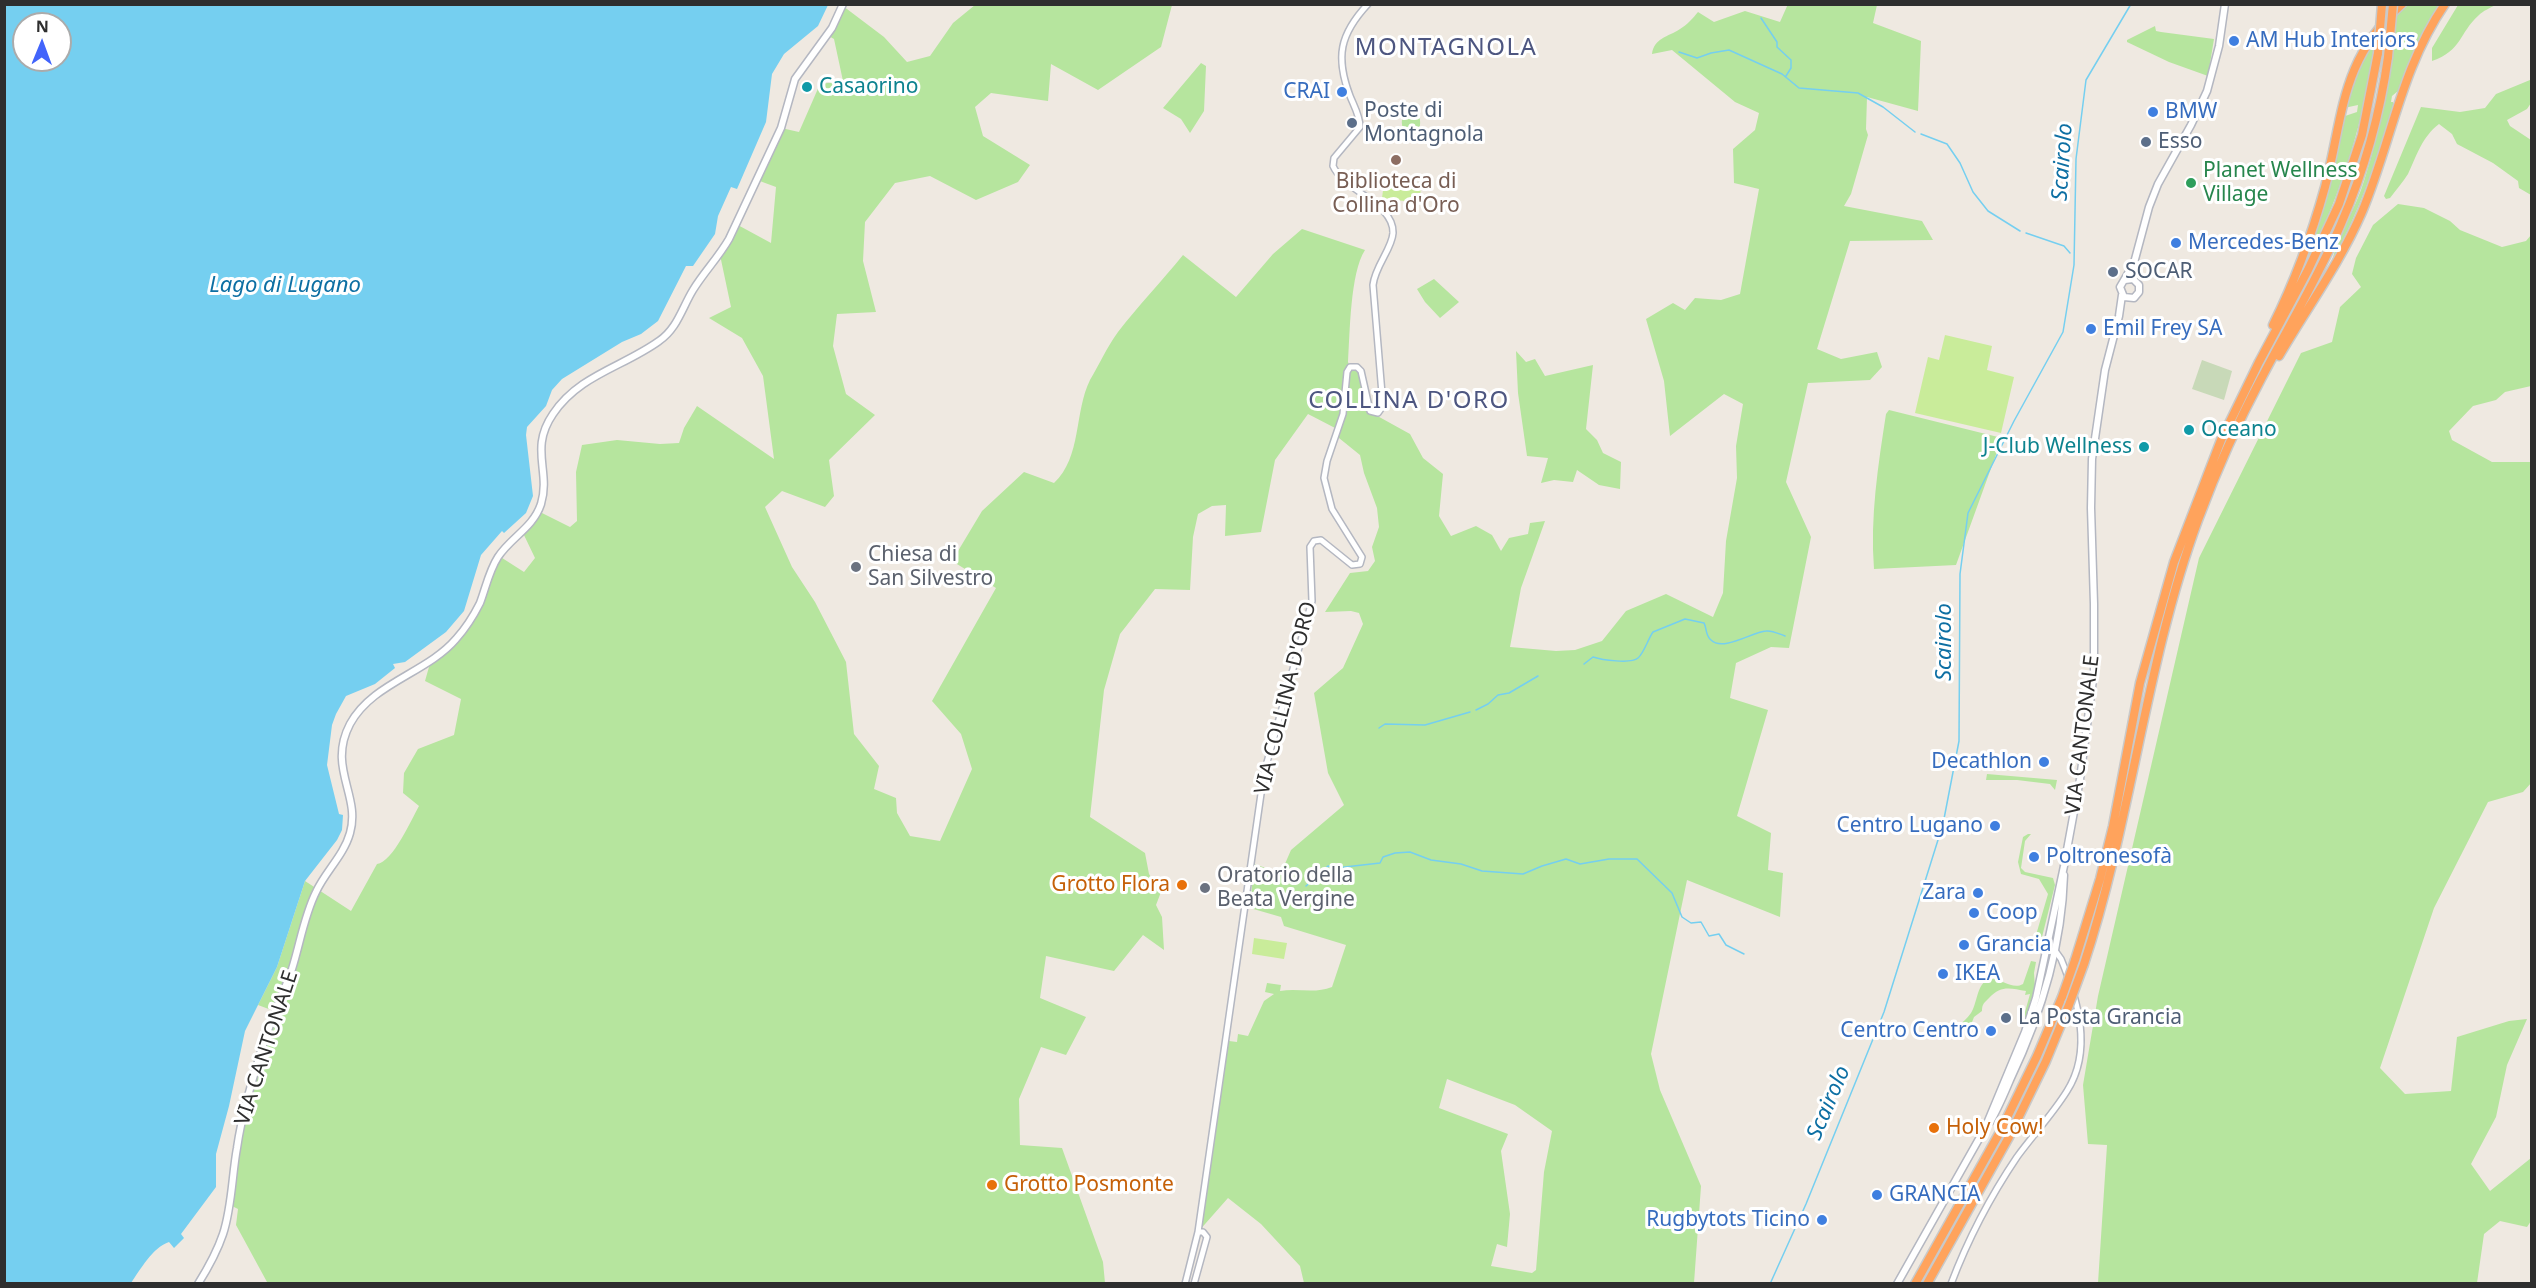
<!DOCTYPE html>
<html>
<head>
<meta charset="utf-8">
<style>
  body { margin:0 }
  #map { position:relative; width:2536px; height:1288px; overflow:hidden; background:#efe9e1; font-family:"Noto Sans",sans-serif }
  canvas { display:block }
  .frame { position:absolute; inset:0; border:6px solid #2e2e2e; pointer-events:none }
  .north { position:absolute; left:12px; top:12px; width:60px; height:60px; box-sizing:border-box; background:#fff; border:2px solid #ababab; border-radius:50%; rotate:1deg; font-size:16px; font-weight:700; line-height:24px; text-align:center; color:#2e2e2e }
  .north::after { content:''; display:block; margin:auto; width:21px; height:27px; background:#4264fb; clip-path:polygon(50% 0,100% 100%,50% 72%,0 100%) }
</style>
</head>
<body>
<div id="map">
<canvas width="2536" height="1288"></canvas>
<div class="frame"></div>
<div class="north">N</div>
</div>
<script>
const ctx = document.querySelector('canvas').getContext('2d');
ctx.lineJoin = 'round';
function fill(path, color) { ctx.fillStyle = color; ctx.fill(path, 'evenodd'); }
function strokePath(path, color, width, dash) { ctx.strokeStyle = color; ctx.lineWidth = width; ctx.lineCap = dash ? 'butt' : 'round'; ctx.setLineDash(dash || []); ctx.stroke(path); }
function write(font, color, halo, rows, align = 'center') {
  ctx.font = font + ' "Noto Sans",sans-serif'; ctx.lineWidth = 6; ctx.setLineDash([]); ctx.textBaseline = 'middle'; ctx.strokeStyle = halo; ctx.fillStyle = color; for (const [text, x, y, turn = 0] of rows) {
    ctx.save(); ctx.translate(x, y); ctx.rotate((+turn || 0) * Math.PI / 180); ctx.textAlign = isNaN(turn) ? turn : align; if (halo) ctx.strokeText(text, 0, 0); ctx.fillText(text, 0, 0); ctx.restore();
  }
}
fill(new Path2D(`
  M 1788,4 L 1877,5 L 1873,23 L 1921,41 L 1918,111 L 1867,97 L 1866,129 L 1868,135 L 1851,194 L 1844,206 L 1922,221 L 1933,240 L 1850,241 L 1817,349 L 1841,359 L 1877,352 L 1882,367 L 1870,380 L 1808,383 L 1786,482 L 1811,537 L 1789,648 L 1771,647 L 1736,663 L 1730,698 L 1768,710 L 1737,816 L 1771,833 L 1768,870 L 1783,873 L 1780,917 L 1687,880 L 1651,1054 L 1660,1090 L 1701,1186 L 1694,1283 L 1304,1283 L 1300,1266 L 1261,1224 L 1228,1198 L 1198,1232 L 1229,1041 L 1237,1042 L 1238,1034 L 1248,1036 L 1264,1001 L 1274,994 L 1265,992 L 1267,983 L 1281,985 L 1280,991 C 1298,988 1315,994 1332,987 L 1346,945 L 1284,926 L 1281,917 L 1250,908 L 1254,864 L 1281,873 L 1291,850 L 1344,805 L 1328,773 L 1314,693 L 1343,668 L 1363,624 L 1359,613 L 1351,611 L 1325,612 L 1350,573 L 1368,571 L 1375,561 L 1372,547 L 1379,527 L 1377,508 L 1364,473 L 1360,455 L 1334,434 L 1337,429 L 1308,414 L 1275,460 L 1261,532 L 1225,536 L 1226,505 L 1212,506 L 1198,514 L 1193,537 L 1190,590 L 1155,589 L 1120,634 L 1104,690 L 1090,817 L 1145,853 L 1149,874 L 1161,892 L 1156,905 L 1162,917 L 1164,950 L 1143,935 L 1114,971 L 1046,956 L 1040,998 L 1086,1017 L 1066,1055 L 1041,1047 L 1019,1099 L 1020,1145 L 1062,1148 L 1103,1262 L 1105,1283 L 267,1282 L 236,1225 L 238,1209 L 228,1204 L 237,1145 L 274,1011 L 258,1005 L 277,967 L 305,881 L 351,911 L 377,864 C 393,862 411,820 419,806 L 403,793 L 404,773 L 418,749 L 454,735 L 461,699 L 425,681 L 431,660 L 443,652 L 469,621 L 499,556 L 524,572 L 535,558 L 523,533 L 538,511 L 570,527 L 577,521 L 576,472 L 582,445 L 617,440 L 660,444 L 679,443 L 684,428 L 697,406 L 774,459 L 763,376 L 742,338 L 709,318 L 731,307 L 720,255 L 736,224 L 771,243 L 776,187 L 757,180 L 781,128 L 799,132 L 820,84 L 843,81 L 834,39 L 827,35 L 843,6 L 884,37 L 907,62 L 930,56 L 953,23 L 975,5 L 1172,5 L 1161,47 L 1098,90 L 1051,64 L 1048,101 L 991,93 L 975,107 L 983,136 L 1030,165 L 1018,182 L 976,200 L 930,176 L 895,183 L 865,222 L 863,261 L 876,312 L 837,314 L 833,346 L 846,394 L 875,415 L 829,460 L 834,496 L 825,507 L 782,491 L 765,507 L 792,567 L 815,602 L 846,662 L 854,734 L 879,766 L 874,789 L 896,798 L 897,813 L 910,836 L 940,841 L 972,769 L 961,734 L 932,701 L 996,588 L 952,561 L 982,511 L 1024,472 L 1054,483 C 1082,457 1074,412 1090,380 C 1099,365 1107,347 1118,332 C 1138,306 1162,281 1183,255 L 1236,297 L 1273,254 L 1302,229 L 1365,250 C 1350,273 1350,334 1348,362 L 1350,367 L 1357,367 L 1372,413 L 1410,434 L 1423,458 L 1443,474 L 1439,516 L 1451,536 L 1476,526 L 1492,535 L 1501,551 L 1509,538 L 1528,534 L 1530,523 L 1545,521 L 1521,588 L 1510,647 L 1556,651 L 1575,650 L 1602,641 L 1626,611 L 1666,594 L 1713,617 L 1723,593 L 1726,541 L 1737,478 L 1736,446 L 1743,404 L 1724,394 L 1670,436 L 1664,381 L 1646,319 L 1673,303 L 1685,310 L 1695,298 L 1721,300 L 1740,294 L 1759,189 L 1734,183 L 1733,149 L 1755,130 L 1759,113 L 1735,102 L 1672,50 L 1652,54 C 1654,38 1668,37 1680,29 C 1687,25 1693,18 1698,12 L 1714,22 L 1745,11 L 1780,22 ZM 1447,1079 L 1515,1105 L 1552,1131 L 1544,1172 L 1536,1270 L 1532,1273 L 1491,1266 L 1497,1244 L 1507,1247 L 1510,1214 L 1501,1151 L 1508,1134 L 1439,1108 Z
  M 2408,5 L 2440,5 L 2418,44 L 2398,91 L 2392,96 L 2391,102 L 2393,102 L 2393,105 C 2377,160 2360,211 2332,261 C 2338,235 2356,208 2364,181 C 2382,125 2391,71 2397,14 Z
  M 2458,5 L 2495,5 C 2490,8 2483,11 2479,15 C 2458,34 2463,50 2432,61 L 2432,48 Z
  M 2155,26 L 2156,31 L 2161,32 L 2214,39 L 2208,76 L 2169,62 L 2127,42 L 2127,40 Z
  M 2375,40 C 2365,120 2340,200 2302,271 L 2342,117 L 2357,112 L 2358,105 L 2344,108 L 2355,73 Z
  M 1201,63 L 1206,66 L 1204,111 L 1190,133 L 1181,119 L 1163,108 Z
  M 2530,80 L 2531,103 L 2527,109 L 2507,120 L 2510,126 L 2531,140 L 2531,195 L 2519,188 L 2518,181 L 2493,163 L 2457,144 L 2452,134 L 2439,124 C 2422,137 2417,155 2408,174 C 2403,182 2396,190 2390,198 L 2386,199 L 2384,196 L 2421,107 L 2460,112 L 2485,108 L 2496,94 Z
  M 1411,108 C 1421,112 1422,124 1418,133 L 1411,137 C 1401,132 1400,121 1404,112 Z
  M 2398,204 L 2424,208 L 2450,221 L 2460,230 L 2502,247 L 2526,241 L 2531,235 L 2531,386 L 2505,392 L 2496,400 L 2473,406 L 2449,431 L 2452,440 L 2492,462 L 2531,462 L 2532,782 L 2523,792 L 2488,802 L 2434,908 L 2380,1068 L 2405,1094 L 2451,1091 L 2457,1037 L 2509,1021 L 2527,1019 L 2507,1065 L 2496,1117 L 2471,1164 L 2490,1191 L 2531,1158 L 2531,1221 L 2527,1227 L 2500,1221 L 2484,1234 L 2477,1283 L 2098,1283 L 2107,1145 L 2088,1144 L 2083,1085 L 2098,996 L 2199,558 L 2301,353 L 2332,342 L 2340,307 L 2361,287 L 2352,274 L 2356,258 L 2373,225 Z
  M 1434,279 L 1459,302 L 1440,318 L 1425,302 L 1417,289 Z
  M 1516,351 L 1526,362 L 1535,359 L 1545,376 L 1593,365 L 1586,429 L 1597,440 L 1603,453 L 1621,462 L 1620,489 L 1599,485 L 1577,470 L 1573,482 L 1554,480 L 1541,483 L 1548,458 L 1527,456 L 1518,393 Z
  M 1889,410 L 2002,438 L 1956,565 L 1874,569 C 1870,517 1878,466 1886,414 Z
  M 1987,774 L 2057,780 L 2055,790 L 2050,784 L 2017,780 L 1986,780 Z
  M 2028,834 L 2031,834 L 2025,841 L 2021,868 L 2025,872 L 2053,878 L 2055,885 L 2042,937 L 2036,935 L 2048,894 L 2039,879 L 2021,874 L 2018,862 L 2023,837 Z
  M 2031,961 L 2036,962 L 2034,973 L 2035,987 L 2024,1024 L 2020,1023 L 2020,1015 L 2025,1012 L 2030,994 L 2025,995 L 2026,991 C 2010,988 2001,985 1989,998 C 1984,1003 1982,1004 1982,1011 L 1974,1017 L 1969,1030 L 1941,1035 C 1952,1028 1963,1025 1971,1013 C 1977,1004 1977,985 1987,980 C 1999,975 2011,991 2023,984 Z`), '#b6e59e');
fill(new Path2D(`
  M 2202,360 L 2232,371 L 2224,400 L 2192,389 Z`), '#c8d9b8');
fill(new Path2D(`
  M 1384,183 L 1421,188 L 1419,203 L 1382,198 Z
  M 1945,335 L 1992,346 L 1987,370 L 2014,377 L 2001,433 L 1915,413 L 1928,357 L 1939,360 Z
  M 1254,938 L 1287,943 L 1284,959 L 1252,954 Z`), '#c9ec9a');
fill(new Path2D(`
  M 5,4 L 828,5 L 818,26 L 784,54 L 772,74 L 766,122 L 737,189 L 731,187 L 718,216 L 715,234 L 693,266 L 686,266 L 658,321 L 641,334 L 622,342 L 562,379 L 552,390 L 546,406 L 527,427 L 526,435 L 533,496 L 526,513 L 504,533 L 502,531 L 481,555 L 464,611 L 446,632 L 405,662 L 393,664 L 395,668 L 375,684 L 346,696 L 336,714 L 332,725 L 327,765 L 339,814 L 343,815 L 342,830 L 337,840 L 305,881 L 277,967 L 245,1031 L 229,1106 L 216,1154 L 216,1187 L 181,1234 L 184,1238 L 174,1248 L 169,1242 C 153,1247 140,1270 131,1283 L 5,1283 ZM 24,24 L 60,24 L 60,60 L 24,60 Z`), '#75cff0');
strokePath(new Path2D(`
  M 1761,18 L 1777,42 L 1777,47 L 1791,60 L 1791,68 L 1786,76
  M 1679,52 L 1697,58 L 1711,53 L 1729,50 L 1782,74 L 1799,88 L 1858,93 L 1883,107 L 1915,132
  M 1921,134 L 1947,144 L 1960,163 L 1973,192 L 1988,211 L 2020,231
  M 2026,233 L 2064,246 L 2070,253
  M 1584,664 L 1593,657 C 1602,660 1631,664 1638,658 C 1644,653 1648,639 1653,632 L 1685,619 L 1704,623 C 1707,628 1705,635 1711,640 C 1723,652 1752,632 1766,631 C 1772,630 1779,634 1785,636
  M 1476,710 L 1488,704 L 1498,695 L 1509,693 L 1538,676
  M 1379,728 L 1385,724 L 1425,725 L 1470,712
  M 1306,886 L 1328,866 L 1336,868 L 1380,863 L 1383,857 L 1395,853 L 1410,852 L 1431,860 L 1461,864 L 1482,871 L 1523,874 L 1542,866 L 1566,859 L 1580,864 L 1609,859 L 1637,859 L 1672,893 L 1682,917 L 1691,923 L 1701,922 L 1709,936 L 1719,934 L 1726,945 L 1744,954
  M 1770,1284 L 1806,1204 L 1884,1012 L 1943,824 L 1959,741 L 1960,574 L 1968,513 L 2014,421 L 2063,332 L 2074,265 L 2076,159 L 2086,80 L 2131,4`), '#75cff0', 1.5);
const tertiary = new Path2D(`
  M 1185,1284 L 1198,1232 L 1264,773 L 1312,601 L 1310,547 L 1314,541 L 1321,540 L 1352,565 L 1360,564 L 1362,557 L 1332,509 L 1324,478 L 1327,461 L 1343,414 L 1347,372 L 1350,367 L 1357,367 L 1361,371 L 1370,411 L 1378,413 L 1383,406 L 1373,285 C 1375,266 1392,249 1393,233 C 1394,203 1344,191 1333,166 L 1334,158 L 1360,127 C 1360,116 1354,106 1350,96 C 1335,57 1340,34 1368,4
  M 1194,1284 L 1207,1237 L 1203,1232 L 1198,1232
  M 1951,1284 C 1968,1239 1990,1197 2017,1157 C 2033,1135 2052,1115 2067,1091 C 2093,1050 2078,1000 2061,959 L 2056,952 L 2047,949`);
const secondary = new Path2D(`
  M 2125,280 L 2133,279 L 2139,285 L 2139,292 L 2134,298 L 2124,297 L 2120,287 L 2134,263 L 2149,207 L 2158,184 L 2191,125 L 2207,91 L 2219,46 L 2225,4
  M 1990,1122 C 1998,1109 2004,1094 2010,1080 C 2040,1017 2062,946 2064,875
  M 1983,1133 L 2025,1032 L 2036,998 L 2064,866 L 2080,779 L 2094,672 L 2094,604 L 2091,508 L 2092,459 L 2105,370 L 2119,316 L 2122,295
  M 198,1284 C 208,1268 217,1252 223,1234 C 232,1207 232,1175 237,1148 C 242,1113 253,1078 263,1045 C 271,1019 283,995 292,969 C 300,944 304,916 316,892 C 325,872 344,855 350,833 C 361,795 327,768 350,724 C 372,683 427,673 456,639 C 465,629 474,615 480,603 C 486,587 489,571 498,557 C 511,537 533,528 541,504 C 551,471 529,449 553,414 C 579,375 623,367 659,341 C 677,329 682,308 693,290 C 704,272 718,258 729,239 L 781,128 L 795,79 L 832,28 L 843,4
  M 1897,1284 L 1984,1130`);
const motorway = new Path2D(`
  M 2273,325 C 2295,281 2312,234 2325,187 C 2344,114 2340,60 2402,4
  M 2279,356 C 2307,308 2340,263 2362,212 C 2391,143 2401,68 2445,4
  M 2075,960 L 2100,879 L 2113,826 L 2140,683 L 2174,562 L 2221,440 L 2259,362 L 2308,270 L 2339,204 L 2362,135 L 2378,53
  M 2084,964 C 2132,819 2145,664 2198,520 C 2216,472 2237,424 2261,379 C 2288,327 2318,278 2341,224 C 2364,171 2380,115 2388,57
  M 1915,1284 L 2000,1132 L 2037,1056 L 2062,997
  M 1927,1284 L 2009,1137 L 2046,1061 L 2069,1005`);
strokePath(tertiary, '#b4b7c1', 8);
strokePath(secondary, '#b4b7c1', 9);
strokePath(motorway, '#c9c9c9', 11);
strokePath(tertiary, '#fff', 5);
strokePath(secondary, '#fff', 6);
strokePath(motorway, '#ffa35c', 8);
const motorwayBridge = new Path2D(`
  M 2378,53 L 2382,4
  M 2388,57 L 2393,4
  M 2062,997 L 2075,960
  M 2069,1005 L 2084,964`);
strokePath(motorwayBridge, '#c9c9c9', 11, []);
strokePath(motorwayBridge, '#ffa35c', 8);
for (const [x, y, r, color] of [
  [2234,41,6,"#3f7fe0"],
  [807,87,6,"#0f9aa8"],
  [1342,92,6,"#3f7fe0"],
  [2153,112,6,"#3f7fe0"],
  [1352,123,6,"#5c6f8a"],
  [2146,142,6,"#5c6f8a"],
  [1396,160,6,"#8d6e63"],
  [2191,183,6,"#2e9e5b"],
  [2176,243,6,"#3f7fe0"],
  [2113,272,6,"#5c6f8a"],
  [2091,329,6,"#3f7fe0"],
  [2189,430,6,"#0f9aa8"],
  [2144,447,6,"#0f9aa8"],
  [856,567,6,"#6b7280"],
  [2044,762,6,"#3f7fe0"],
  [1995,826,6,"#3f7fe0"],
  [2034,857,6,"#3f7fe0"],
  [1182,885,6,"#e8710a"],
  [1205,888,6,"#6b7280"],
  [1978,893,6,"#3f7fe0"],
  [1974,913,6,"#3f7fe0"],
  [1964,945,6,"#3f7fe0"],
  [1943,974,6,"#3f7fe0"],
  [2006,1018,6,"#5c6f8a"],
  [1991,1031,6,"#3f7fe0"],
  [1934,1128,6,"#e8710a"],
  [992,1185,6,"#e8710a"],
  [1877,1195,6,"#3f7fe0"],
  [1822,1220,6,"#3f7fe0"]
]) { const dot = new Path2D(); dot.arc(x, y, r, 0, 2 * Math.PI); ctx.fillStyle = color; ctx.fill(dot); strokePath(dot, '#fff', 2); }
write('21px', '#366cbe', '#fff', [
  ["AM Hub Interiors",2246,41],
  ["CRAI",1330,92,"right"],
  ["BMW",2165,112],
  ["Mercedes-Benz",2188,243],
  ["Emil Frey SA",2103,329],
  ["Decathlon",2032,762,"right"],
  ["Centro Lugano",1983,826,"right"],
  ["Poltronesofà",2046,857],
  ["Zara",1966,893,"right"],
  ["Coop",1986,913],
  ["Grancia",1976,945],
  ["IKEA",1955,974],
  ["Centro Centro",1979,1031,"right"],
  ["GRANCIA",1889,1195],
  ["Rugbytots Ticino",1810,1220,"right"]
], 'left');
write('21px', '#0d838f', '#fff', [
  ["Casaorino",819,87],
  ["Oceano",2201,430],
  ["J-Club Wellness",2132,447,"right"]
], 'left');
write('21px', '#4e5e75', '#fff', [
  ["Poste di",1364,111],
  ["Montagnola",1364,135],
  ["Esso",2158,142],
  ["SOCAR",2125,272],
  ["La Posta Grancia",2018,1018]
], 'left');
write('21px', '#27864d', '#fff', [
  ["Planet Wellness",2203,171],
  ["Village",2203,195]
], 'left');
write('21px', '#785e54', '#fff', [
  ["Biblioteca di",1396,182],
  ["Collina d'Oro",1396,206]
]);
write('21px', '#5b616d', '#fff', [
  ["Chiesa di",868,555],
  ["San Silvestro",868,579],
  ["Oratorio della",1217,876],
  ["Beata Vergine",1217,900]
], 'left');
write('21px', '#2e2e2e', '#fff', [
  ["VIA COLLINA D'ORO",1286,698,-76],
  ["VIA CANTONALE",2083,735,-83],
  ["VIA CANTONALE",267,1048,-72]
]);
write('21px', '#c56008', '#fff', [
  ["Grotto Flora",1170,885,"right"],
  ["Holy Cow!",1946,1128],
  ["Grotto Posmonte",1004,1185]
], 'left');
write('italic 22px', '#0d6fa3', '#fff', [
  ["Scairolo",2063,162,-86],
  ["Lago di Lugano",285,286],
  ["Scairolo",1945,642,-90],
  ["Scairolo",1829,1103,-67]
]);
ctx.letterSpacing = '1.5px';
write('24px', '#4d5680', '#fff', [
  ["MONTAGNOLA",1446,48],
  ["COLLINA D'ORO",1409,401]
]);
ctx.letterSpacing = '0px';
</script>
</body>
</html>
